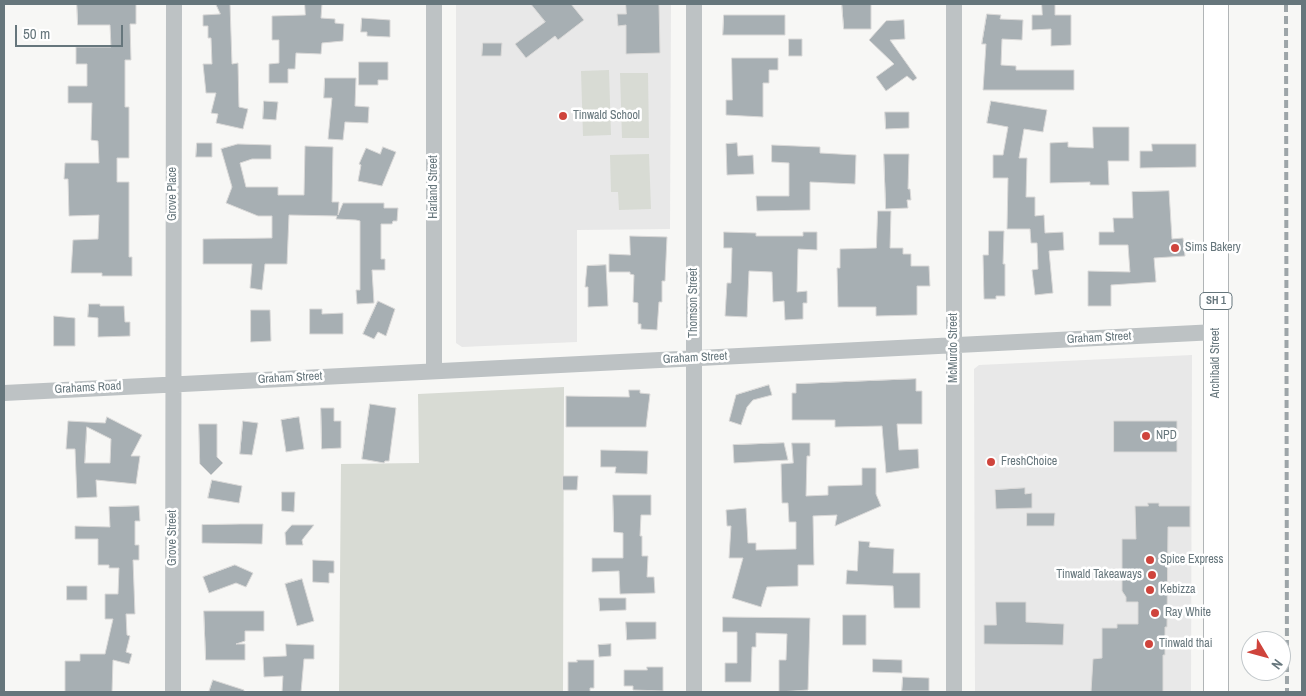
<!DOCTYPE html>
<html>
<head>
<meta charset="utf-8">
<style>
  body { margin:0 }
  #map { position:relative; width:1306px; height:696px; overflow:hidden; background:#f7f7f5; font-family:"Archivo Narrow",sans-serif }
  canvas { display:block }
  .frame { position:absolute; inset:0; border:5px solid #66767c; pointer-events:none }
  .north { position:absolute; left:1241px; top:631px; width:50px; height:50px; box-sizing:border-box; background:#fff; border:1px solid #c2c8cb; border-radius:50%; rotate:127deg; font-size:14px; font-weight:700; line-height:20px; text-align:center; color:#66767c }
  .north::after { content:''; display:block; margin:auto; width:18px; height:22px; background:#cf443c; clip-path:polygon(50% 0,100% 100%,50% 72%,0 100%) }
  .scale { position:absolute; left:15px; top:25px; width:108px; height:22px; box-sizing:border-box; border:2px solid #66767c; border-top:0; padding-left:6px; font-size:15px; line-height:18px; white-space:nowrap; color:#66767c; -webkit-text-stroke:4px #fff; paint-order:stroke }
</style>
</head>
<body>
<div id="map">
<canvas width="1306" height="696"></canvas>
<div class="frame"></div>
<div class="north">N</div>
<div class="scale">50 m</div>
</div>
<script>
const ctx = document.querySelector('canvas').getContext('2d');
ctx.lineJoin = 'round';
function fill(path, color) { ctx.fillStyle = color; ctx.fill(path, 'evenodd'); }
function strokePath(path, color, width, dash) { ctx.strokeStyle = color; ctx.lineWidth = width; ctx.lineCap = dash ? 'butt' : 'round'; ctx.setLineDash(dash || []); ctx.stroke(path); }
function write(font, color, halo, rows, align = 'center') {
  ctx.font = font + ' "Archivo Narrow",sans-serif'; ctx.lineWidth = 5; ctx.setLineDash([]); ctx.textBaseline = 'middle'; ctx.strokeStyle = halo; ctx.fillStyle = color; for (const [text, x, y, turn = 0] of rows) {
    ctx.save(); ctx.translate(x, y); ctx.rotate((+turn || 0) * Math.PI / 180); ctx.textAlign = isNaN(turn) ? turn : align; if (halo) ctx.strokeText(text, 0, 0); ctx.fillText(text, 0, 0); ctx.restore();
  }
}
fill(new Path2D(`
  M 456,4 L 671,4 L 670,229 L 577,230 L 577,342 L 462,347 L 456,343 Z
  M 1192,355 L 1191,692 L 975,692 L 974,369 L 979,365 Z`), '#e8e8e8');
fill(new Path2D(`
  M 609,70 L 611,135 L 583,136 L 581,71 Z
  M 620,73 L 648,73 L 649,138 L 622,138 Z
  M 649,154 L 651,209 L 619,210 L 618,192 L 611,192 L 610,155 Z
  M 564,387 L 563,692 L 339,692 L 341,464 L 419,463 L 418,394 Z`), '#d8dbd4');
const building = new Path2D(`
  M 77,4 L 136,4 L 136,24 L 130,24 L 131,60 L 125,60 L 125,107 L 129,107 L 129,158 L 117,158 L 117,182 L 129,182 L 129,257 L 132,257 L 132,276 L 102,276 L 102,273 L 71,273 L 73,240 L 98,239 L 99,215 L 69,216 L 68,179 L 64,179 L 65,163 L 99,163 L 98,141 L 91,140 L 92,103 L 68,103 L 68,86 L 87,86 L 87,64 L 76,64 L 76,47 L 111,47 L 110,25 L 78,25 Z
  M 216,4 L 230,4 L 232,64 L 238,63 L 239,107 L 248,109 L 243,129 L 216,123 L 218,114 L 211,113 L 216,93 L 206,93 L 203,64 L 212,64 L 211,38 L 208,38 L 208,26 L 203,26 L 203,15 L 220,14 Z
  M 305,4 L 322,4 L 321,18 L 335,19 L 335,23 L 344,24 L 343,41 L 322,43 L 321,54 L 296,53 L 295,69 L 288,69 L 288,83 L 269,83 L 269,64 L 279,63 L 279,40 L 272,40 L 272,16 L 305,15 Z
  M 531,4 L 571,4 L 584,20 L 558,40 L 555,36 L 526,58 L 515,44 L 545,22 Z
  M 626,4 L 659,4 L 660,53 L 626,54 L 626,25 L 618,26 L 617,14 L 626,14 Z
  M 842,4 L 871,4 L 871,29 L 844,29 Z
  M 1042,4 L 1055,4 L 1055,15 L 1071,15 L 1071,45 L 1051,46 L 1051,29 L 1032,30 L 1032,15 L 1042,15 Z
  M 987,14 L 1001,15 L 1000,19 L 1023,20 L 1022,40 L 1002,39 L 1001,65 L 1016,66 L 1016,70 L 1074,70 L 1074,90 L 983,90 L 986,44 L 982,44 Z
  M 724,15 L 785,15 L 785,35 L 723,35 Z
  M 362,18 L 390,20 L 390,37 L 367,36 L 367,32 L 361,32 Z
  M 904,20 L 905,39 L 890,40 L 917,78 L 913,81 L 907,76 L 886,91 L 876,77 L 894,64 L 869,40 L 886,21 Z
  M 789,39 L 802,39 L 802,56 L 789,56 Z
  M 483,43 L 502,43 L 501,56 L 482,56 Z
  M 732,58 L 778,58 L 778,70 L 769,70 L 769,83 L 763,83 L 763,117 L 726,115 L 726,100 L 732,100 Z
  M 359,62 L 388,62 L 388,80 L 378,80 L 378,85 L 359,85 Z
  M 325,78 L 356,78 L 355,106 L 369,107 L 368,123 L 345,122 L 343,140 L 328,139 L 332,98 L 324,98 Z
  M 264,101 L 278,102 L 276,120 L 263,119 Z
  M 991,101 L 1047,110 L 1043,132 L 1024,129 L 1019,158 L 1027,158 L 1026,197 L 1035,197 L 1035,216 L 1044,215 L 1045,233 L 1063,232 L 1064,250 L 1049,251 L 1053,293 L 1035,295 L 1032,270 L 1038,269 L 1037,243 L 1031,243 L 1030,229 L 1007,229 L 1008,178 L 993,178 L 993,155 L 1003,155 L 1008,127 L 987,123 Z
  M 885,112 L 909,112 L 909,128 L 886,129 Z
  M 1093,127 L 1129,127 L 1129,161 L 1108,161 L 1109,185 L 1090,185 L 1090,182 L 1050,183 L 1050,143 L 1068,142 L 1068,147 L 1093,148 Z
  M 197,143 L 212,143 L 212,157 L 196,157 Z
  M 737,143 L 738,156 L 753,155 L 754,174 L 727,175 L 726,144 Z
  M 238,144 L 271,145 L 271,159 L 252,159 L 240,163 L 246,187 L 278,187 L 278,195 L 304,195 L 305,146 L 333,147 L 332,202 L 339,202 L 338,215 L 343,203 L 384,203 L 384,208 L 398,208 L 397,221 L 393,221 L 392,224 L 381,224 L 381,259 L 385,259 L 385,270 L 372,270 L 374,303 L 357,304 L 356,290 L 360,290 L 360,221 L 356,220 L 336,219 L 337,216 L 289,215 L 287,264 L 265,264 L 262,290 L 250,288 L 252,264 L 203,264 L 203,239 L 272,238 L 272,216 L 258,216 L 226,203 L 232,187 L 221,149 Z
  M 1152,144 L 1196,144 L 1196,167 L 1140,168 L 1140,151 L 1152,151 Z
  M 772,145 L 820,147 L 820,153 L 856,155 L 855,184 L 810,182 L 810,210 L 757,211 L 756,196 L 789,196 L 789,163 L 772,162 Z
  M 383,147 L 396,152 L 382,186 L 358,181 L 361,165 L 359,164 L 366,148 L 380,154 Z
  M 884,154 L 909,154 L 908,189 L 910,189 L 911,200 L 907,200 L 908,208 L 886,209 Z
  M 1169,191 L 1172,239 L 1183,238 L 1185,256 L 1154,258 L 1156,282 L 1111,285 L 1111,306 L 1088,306 L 1088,271 L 1130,272 L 1128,245 L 1099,245 L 1099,232 L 1114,232 L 1113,218 L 1133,218 L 1132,192 Z
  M 878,211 L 891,211 L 890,248 L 903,248 L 903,254 L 911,254 L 911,266 L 929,266 L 930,286 L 917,286 L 917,315 L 876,316 L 876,307 L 838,307 L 837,268 L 840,268 L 840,249 L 876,248 Z
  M 989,231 L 1004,231 L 1003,264 L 1005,264 L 1005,296 L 996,296 L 996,299 L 984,299 L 983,255 L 988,255 Z
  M 724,232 L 756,233 L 756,236 L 803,236 L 803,232 L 817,232 L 817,250 L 798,249 L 797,292 L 807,291 L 807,303 L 803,303 L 803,319 L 785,320 L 784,301 L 773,302 L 772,272 L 749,271 L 747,317 L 725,316 L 727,283 L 731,283 L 732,248 L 724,248 Z
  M 630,236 L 667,237 L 665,281 L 662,281 L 662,302 L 659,302 L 657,330 L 641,329 L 641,324 L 638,324 L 638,303 L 633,302 L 634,275 L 630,274 L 630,272 L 609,272 L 609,254 L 630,255 Z
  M 606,265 L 608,306 L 588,307 L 588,287 L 585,287 L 587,266 Z
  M 378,301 L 395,309 L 386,336 L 378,332 L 374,339 L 363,334 Z
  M 89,304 L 100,304 L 100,306 L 124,306 L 125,322 L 130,322 L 130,336 L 98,337 L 98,318 L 88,317 Z
  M 310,309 L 322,309 L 322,314 L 343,313 L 343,334 L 310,334 Z
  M 251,310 L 270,310 L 271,341 L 251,342 Z
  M 54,316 L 75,318 L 75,346 L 54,346 Z
  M 916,379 L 916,391 L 922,391 L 922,424 L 897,424 L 899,450 L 918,449 L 919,468 L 886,473 L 882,426 L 835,427 L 835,420 L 792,420 L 792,393 L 796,393 L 796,384 Z
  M 769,385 L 772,395 L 753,400 L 747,407 L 741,425 L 729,421 L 736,395 Z
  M 629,390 L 640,390 L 640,393 L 650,394 L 646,427 L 566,427 L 566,396 L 629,397 Z
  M 370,404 L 396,408 L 389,461 L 385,461 L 384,463 L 362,459 Z
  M 321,408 L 334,408 L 334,421 L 341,421 L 341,448 L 322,449 Z
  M 107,417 L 142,435 L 131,456 L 140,456 L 136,484 L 96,480 L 97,497 L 77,498 L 75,449 L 66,449 L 68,421 L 105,423 ZM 87,427 L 111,439 L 110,463 L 85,463 Z
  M 299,417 L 304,449 L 286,452 L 281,420 Z
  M 243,421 L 258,423 L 252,455 L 240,454 Z
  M 1114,421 L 1177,421 L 1177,452 L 1114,452 Z
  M 199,424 L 217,424 L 217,457 L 223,463 L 211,475 L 200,464 Z
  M 784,443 L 788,460 L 734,463 L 733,445 Z
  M 792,443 L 810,443 L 810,456 L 807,456 L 806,496 L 828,495 L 828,486 L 862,485 L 862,468 L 876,468 L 876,494 L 881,506 L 835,526 L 837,515 L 813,516 L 814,565 L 798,565 L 798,586 L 767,587 L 761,607 L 732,598 L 743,558 L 729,558 L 731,526 L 727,526 L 726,510 L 746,508 L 748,543 L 756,543 L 756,550 L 796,549 L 796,522 L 789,522 L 788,503 L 782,503 L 781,464 L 793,463 Z
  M 601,450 L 648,451 L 647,474 L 615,473 L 616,467 L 601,467 Z
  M 563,476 L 578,476 L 577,490 L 563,490 Z
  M 212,480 L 242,486 L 239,503 L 208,498 Z
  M 1025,488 L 1025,494 L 1032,493 L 1032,508 L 996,509 L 995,490 Z
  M 282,492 L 295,492 L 294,512 L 282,511 Z
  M 613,495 L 651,495 L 651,515 L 641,515 L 640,536 L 642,536 L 642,556 L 648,556 L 647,577 L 654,577 L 655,593 L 620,594 L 619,571 L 592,572 L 592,558 L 623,558 L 623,533 L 614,532 Z
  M 1148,503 L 1159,503 L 1159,506 L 1190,506 L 1190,527 L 1168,527 L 1167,627 L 1165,627 L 1165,655 L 1163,655 L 1163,692 L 1091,692 L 1093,659 L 1102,658 L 1102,628 L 1117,628 L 1117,624 L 1138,624 L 1138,602 L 1126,602 L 1126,597 L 1122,591 L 1122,539 L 1136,539 L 1135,506 L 1148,506 Z
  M 139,506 L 140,521 L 135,521 L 135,545 L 139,545 L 139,560 L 133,560 L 135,614 L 126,614 L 127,635 L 130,636 L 126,652 L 132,654 L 129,664 L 113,660 L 112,692 L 65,692 L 65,661 L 80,661 L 80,654 L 105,654 L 113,619 L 105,619 L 105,594 L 118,594 L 119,568 L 109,568 L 109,565 L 98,565 L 98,539 L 75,539 L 75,526 L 110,527 L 109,507 Z
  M 1027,513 L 1055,513 L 1054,526 L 1027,526 Z
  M 240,524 L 263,524 L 262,544 L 202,543 L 202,525 Z
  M 292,525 L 314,525 L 302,540 L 303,545 L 286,545 L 285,533 Z
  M 859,541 L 870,542 L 869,547 L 894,549 L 893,573 L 920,573 L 920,608 L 894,608 L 893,586 L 846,584 L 847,570 L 857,571 Z
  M 313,560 L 334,561 L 334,573 L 329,573 L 329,583 L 313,582 Z
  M 235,565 L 253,573 L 246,587 L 236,583 L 209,593 L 203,577 Z
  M 302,579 L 314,621 L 297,626 L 285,584 Z
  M 67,586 L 87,586 L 87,600 L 67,600 Z
  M 599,598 L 626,598 L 626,610 L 600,611 Z
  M 996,602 L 1026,602 L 1026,622 L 1064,624 L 1063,645 L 984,644 L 984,625 L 996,625 Z
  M 204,611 L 264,611 L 264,631 L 245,631 L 245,641 L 236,644 L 245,644 L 245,660 L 206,660 Z
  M 843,615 L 866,615 L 866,645 L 843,645 Z
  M 723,617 L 810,618 L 808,690 L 779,692 L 779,660 L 786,660 L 787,634 L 756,633 L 756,647 L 752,647 L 751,682 L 725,682 L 725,663 L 737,663 L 737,632 L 723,632 Z
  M 626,622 L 656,622 L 656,639 L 627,640 Z
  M 286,644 L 314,645 L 314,659 L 304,659 L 301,692 L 282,692 L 283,676 L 264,677 L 263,657 L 286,656 Z
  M 611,644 L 611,656 L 599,657 L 598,645 Z
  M 873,659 L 902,660 L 902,673 L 873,672 Z
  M 577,660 L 594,660 L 594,688 L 590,688 L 590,692 L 568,692 L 568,662 L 577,662 Z
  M 647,667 L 663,667 L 663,691 L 633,690 L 633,686 L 624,686 L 624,670 L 647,670 Z
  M 903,677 L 929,678 L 929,691 L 902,691 Z
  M 213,680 L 244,690 L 244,692 L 209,692 Z`);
fill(building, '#a7afb3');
strokePath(building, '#d9d8d7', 1);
const highway = new Path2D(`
  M 1216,692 L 1216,4`);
strokePath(highway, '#b1b5b7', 26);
strokePath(new Path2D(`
  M 694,4 L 694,692
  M 954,4 L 954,692
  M 434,371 L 434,4
  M 4,393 L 1216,332
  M 173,692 L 174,4`), '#bdc2c4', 16);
strokePath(highway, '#fff', 24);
strokePath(new Path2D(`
  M 1286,4 L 1287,692`), '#9da5a8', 4, [8, 4]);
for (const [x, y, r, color] of [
  [563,116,5,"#cf443c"],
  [1175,248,5,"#cf443c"],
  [1146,436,5,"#cf443c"],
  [991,462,5,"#cf443c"],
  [1150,560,5,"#cf443c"],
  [1152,575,5,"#cf443c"],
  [1150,590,5,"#cf443c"],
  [1155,613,5,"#cf443c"],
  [1149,644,5,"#cf443c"]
]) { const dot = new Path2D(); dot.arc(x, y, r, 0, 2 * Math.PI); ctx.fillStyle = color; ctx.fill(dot); strokePath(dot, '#fff', 2); }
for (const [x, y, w] of [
  [1216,301,32]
]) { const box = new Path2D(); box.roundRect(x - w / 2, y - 8.5, w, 17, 4); ctx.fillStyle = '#fff'; ctx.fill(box); strokePath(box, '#66767c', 1); }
write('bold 11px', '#66767c', null, [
  ["SH 1",1216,301]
]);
write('12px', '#66767c', '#fff', [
  ["Tinwald School",573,116],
  ["Sims Bakery",1185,248],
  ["NPD",1156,436],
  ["FreshChoice",1001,462],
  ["Spice Express",1160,560],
  ["Tinwald Takeaways",1142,575,"right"],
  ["Kebizza",1160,590],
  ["Ray White",1165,613],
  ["Tinwald thai",1159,644]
], 'left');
write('12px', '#66767c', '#fff', [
  ["Harland Street",434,187,-90],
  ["Grove Place",173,194,-90],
  ["Thomson Street",694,303,-90],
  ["Graham Street",1099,338,-3],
  ["McMurdo Street",954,348,-90],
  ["Graham Street",695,358,-3],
  ["Archibald Street",1216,363,-90],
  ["Graham Street",290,378,-3],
  ["Grahams Road",88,388,-3],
  ["Grove Street",173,538,-90]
]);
</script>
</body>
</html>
